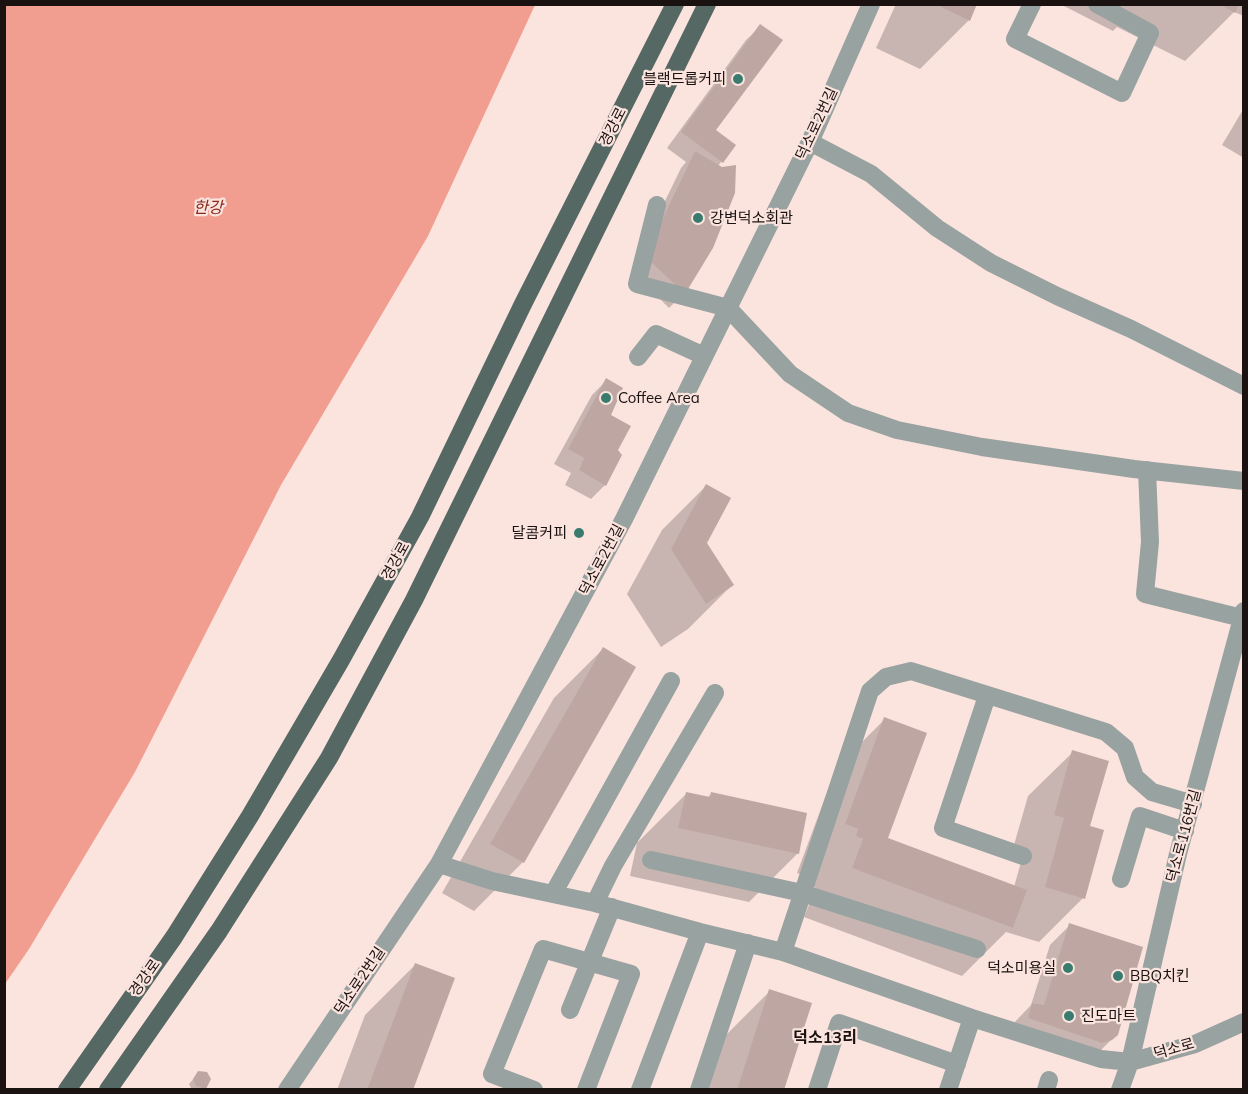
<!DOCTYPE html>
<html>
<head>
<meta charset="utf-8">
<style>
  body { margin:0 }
  #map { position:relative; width:1248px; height:1094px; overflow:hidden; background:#fbe3de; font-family:Mulish,sans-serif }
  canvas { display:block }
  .frame { position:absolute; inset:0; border:6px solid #191210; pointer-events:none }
</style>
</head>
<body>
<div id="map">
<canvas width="1248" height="1094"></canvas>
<div class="frame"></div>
</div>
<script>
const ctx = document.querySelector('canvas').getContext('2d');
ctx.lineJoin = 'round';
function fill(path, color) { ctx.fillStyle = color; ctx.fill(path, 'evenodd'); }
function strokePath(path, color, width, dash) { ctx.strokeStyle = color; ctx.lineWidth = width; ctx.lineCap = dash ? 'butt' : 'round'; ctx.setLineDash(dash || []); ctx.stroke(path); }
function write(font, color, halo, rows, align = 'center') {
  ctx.font = font + ' Mulish,"Noto Sans KR",sans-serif'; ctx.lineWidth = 4.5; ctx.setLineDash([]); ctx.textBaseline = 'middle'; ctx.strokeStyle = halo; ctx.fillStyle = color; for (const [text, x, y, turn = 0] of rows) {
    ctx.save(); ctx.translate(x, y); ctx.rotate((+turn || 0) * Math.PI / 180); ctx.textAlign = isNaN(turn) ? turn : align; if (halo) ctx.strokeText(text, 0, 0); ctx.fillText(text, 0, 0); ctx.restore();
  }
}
fill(new Path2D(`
  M 5,4 L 535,5 L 428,236 L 281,485 L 135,772 L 29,949 L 5,984 Z`), '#f19e90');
fill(new Path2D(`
  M 896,4 L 976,4 L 969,20 L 920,69 L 876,48 Z
  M 1060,4 L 1244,4 L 1244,16 L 1234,12 L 1185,61 L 1117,27 L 1113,31 Z
  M 761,26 L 714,130 L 734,145 L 718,166 L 684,293 L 669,308 L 636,275 L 649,234 L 681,168 L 686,162 L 667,148 L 746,40 Z
  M 1244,108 L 1244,158 L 1222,145 Z
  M 607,380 L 609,415 L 617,450 L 605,485 L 591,499 L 565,485 L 571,473 L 554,464 L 592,395 Z
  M 706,486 L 705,543 L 732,585 L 688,629 L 661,647 L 627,594 L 662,530 Z
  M 603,649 L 523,862 L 474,911 L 442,893 L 554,698 Z
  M 885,719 L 886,839 L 1014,887 L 1021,862 L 1010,859 L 1028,796 L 1073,752 L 1088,827 L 1083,898 L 1039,942 L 1006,932 L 962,976 L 804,917 L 816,888 L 808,885 L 810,878 L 797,873 L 836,768 Z
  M 686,794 L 707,798 L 711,794 L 798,853 L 749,902 L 630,876 L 637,843 Z
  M 1070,925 L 1116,1035 L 1096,1055 L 1013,1024 L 1031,1005 L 1050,945 Z
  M 415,965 L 411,1090 L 337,1090 L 365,1015 Z
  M 770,991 L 783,1090 L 705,1090 L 721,1040 Z
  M 194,1078 L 205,1089 L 204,1090 L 192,1090 L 189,1084 Z`), '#0003');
fill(new Path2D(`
  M 935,4 L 977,4 L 970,21 Z
  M 1219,4 L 1239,4 L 1235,13 Z
  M 760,24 L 783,40 L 716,130 L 736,145 L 723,163 L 681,132 Z
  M 695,151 L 722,167 L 736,165 L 735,193 L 713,248 L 685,294 L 649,260 L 663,218 Z
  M 606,378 L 623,388 L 611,415 L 631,426 L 618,450 L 622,455 L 606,486 L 579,470 L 584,458 L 568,449 Z
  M 706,484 L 731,498 L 707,543 L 734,585 L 706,604 L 671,549 Z
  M 603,647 L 636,667 L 524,863 L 490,844 Z
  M 884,717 L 927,733 L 888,838 L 1027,890 L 1013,928 L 852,868 L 863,839 L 856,836 L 858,829 L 845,824 Z
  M 1072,750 L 1109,761 L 1090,826 L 1104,830 L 1085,899 L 1045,887 L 1064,818 L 1054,815 Z
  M 686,792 L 710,797 L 711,792 L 807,813 L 799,854 L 678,828 Z
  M 1069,923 L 1143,947 L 1118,1035 L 1112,1040 L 1102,1043 L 1028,1018 L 1032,1003 L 1044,1005 Z
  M 415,963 L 455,978 L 413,1090 L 367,1090 Z
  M 769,989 L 812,1003 L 784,1090 L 737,1090 Z
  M 198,1071 L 207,1072 L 211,1079 L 206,1089 L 196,1086 L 193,1079 Z`), '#bea7a3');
strokePath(new Path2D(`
  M 1032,4 L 1015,39 L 1122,93 L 1150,33 L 1097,4
  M 810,142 L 871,174 L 937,228 L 991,263 L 1057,296 L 1131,329 L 1244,386
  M 657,205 L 637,284 L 728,308 L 790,374 L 848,413 L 897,430 L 982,447 L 1134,469 L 1244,481
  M 638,357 L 656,334 L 704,356
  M 1147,470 L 1150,542 L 1145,594 L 1242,618
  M 987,696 L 943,828 L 1023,856
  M 651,860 L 802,893 L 977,949
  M 439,864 L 492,881 L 595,903 L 700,932 L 783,952 L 972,1018 L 1101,1059 L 1130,1062 L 1178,854 L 1244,611
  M 1121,879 L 1140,816 L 1185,831
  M 553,894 L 671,681
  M 595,903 L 613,866 L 715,693
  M 783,952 L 870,691 L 886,677 L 911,671 L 1106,732 L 1125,748 L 1135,777 L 1152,792 L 1193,804
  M 570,1010 L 612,907
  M 287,1090 L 439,864 L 624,519 L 810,142 L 871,4
  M 534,1090 L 492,1074 L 543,949 L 631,974 L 586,1090
  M 640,1090 L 700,932
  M 699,1090 L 748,943
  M 817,1090 L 839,1023 L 957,1064
  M 948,1090 L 972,1018
  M 1046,1090 L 1049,1080
  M 1120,1090 L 1130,1062 L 1195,1044 L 1244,1022`), '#98a2a0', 18);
strokePath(new Path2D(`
  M 67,1090 L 174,937 L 250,816 L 341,660 L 420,517 L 523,304 L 675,4
  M 108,1090 L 219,931 L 329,758 L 414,600 L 707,4`), '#566863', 18);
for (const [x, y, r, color] of [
  [738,79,6,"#397c6f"],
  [698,218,6,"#397c6f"],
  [606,398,6,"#397c6f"],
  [579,533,6,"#397c6f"],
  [1068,968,6,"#397c6f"],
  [1118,976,6,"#397c6f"],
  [1069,1016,6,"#397c6f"]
]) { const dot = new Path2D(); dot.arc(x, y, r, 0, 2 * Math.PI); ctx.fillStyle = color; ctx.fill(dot); strokePath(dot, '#fbe3de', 2); }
write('15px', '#191210', '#fbe3de', [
  ["블랙드롭커피",726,79,"right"],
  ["강변덕소회관",710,218],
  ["Coffee Area",618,398],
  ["달콤커피",567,533,"right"],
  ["덕소미용실",1056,968,"right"],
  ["BBQ치킨",1130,976],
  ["진도마트",1081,1016]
], 'left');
write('15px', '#191210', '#fbe3de', [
  ["덕소로2번길",817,124,-65],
  ["경강로",613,127,-63],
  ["덕소로2번길",602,560,-62],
  ["경강로",396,561,-61],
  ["덕소로116번길",1184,836,-75],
  ["경강로",145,978,-55],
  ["덕소로2번길",360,981,-56],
  ["덕소로",1174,1049,-16]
]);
write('italic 16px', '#88291e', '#fbe3de', [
  ["한강",208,208]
]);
write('bold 16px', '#191210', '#fbe3de', [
  ["덕소13리",825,1038]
]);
</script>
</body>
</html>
